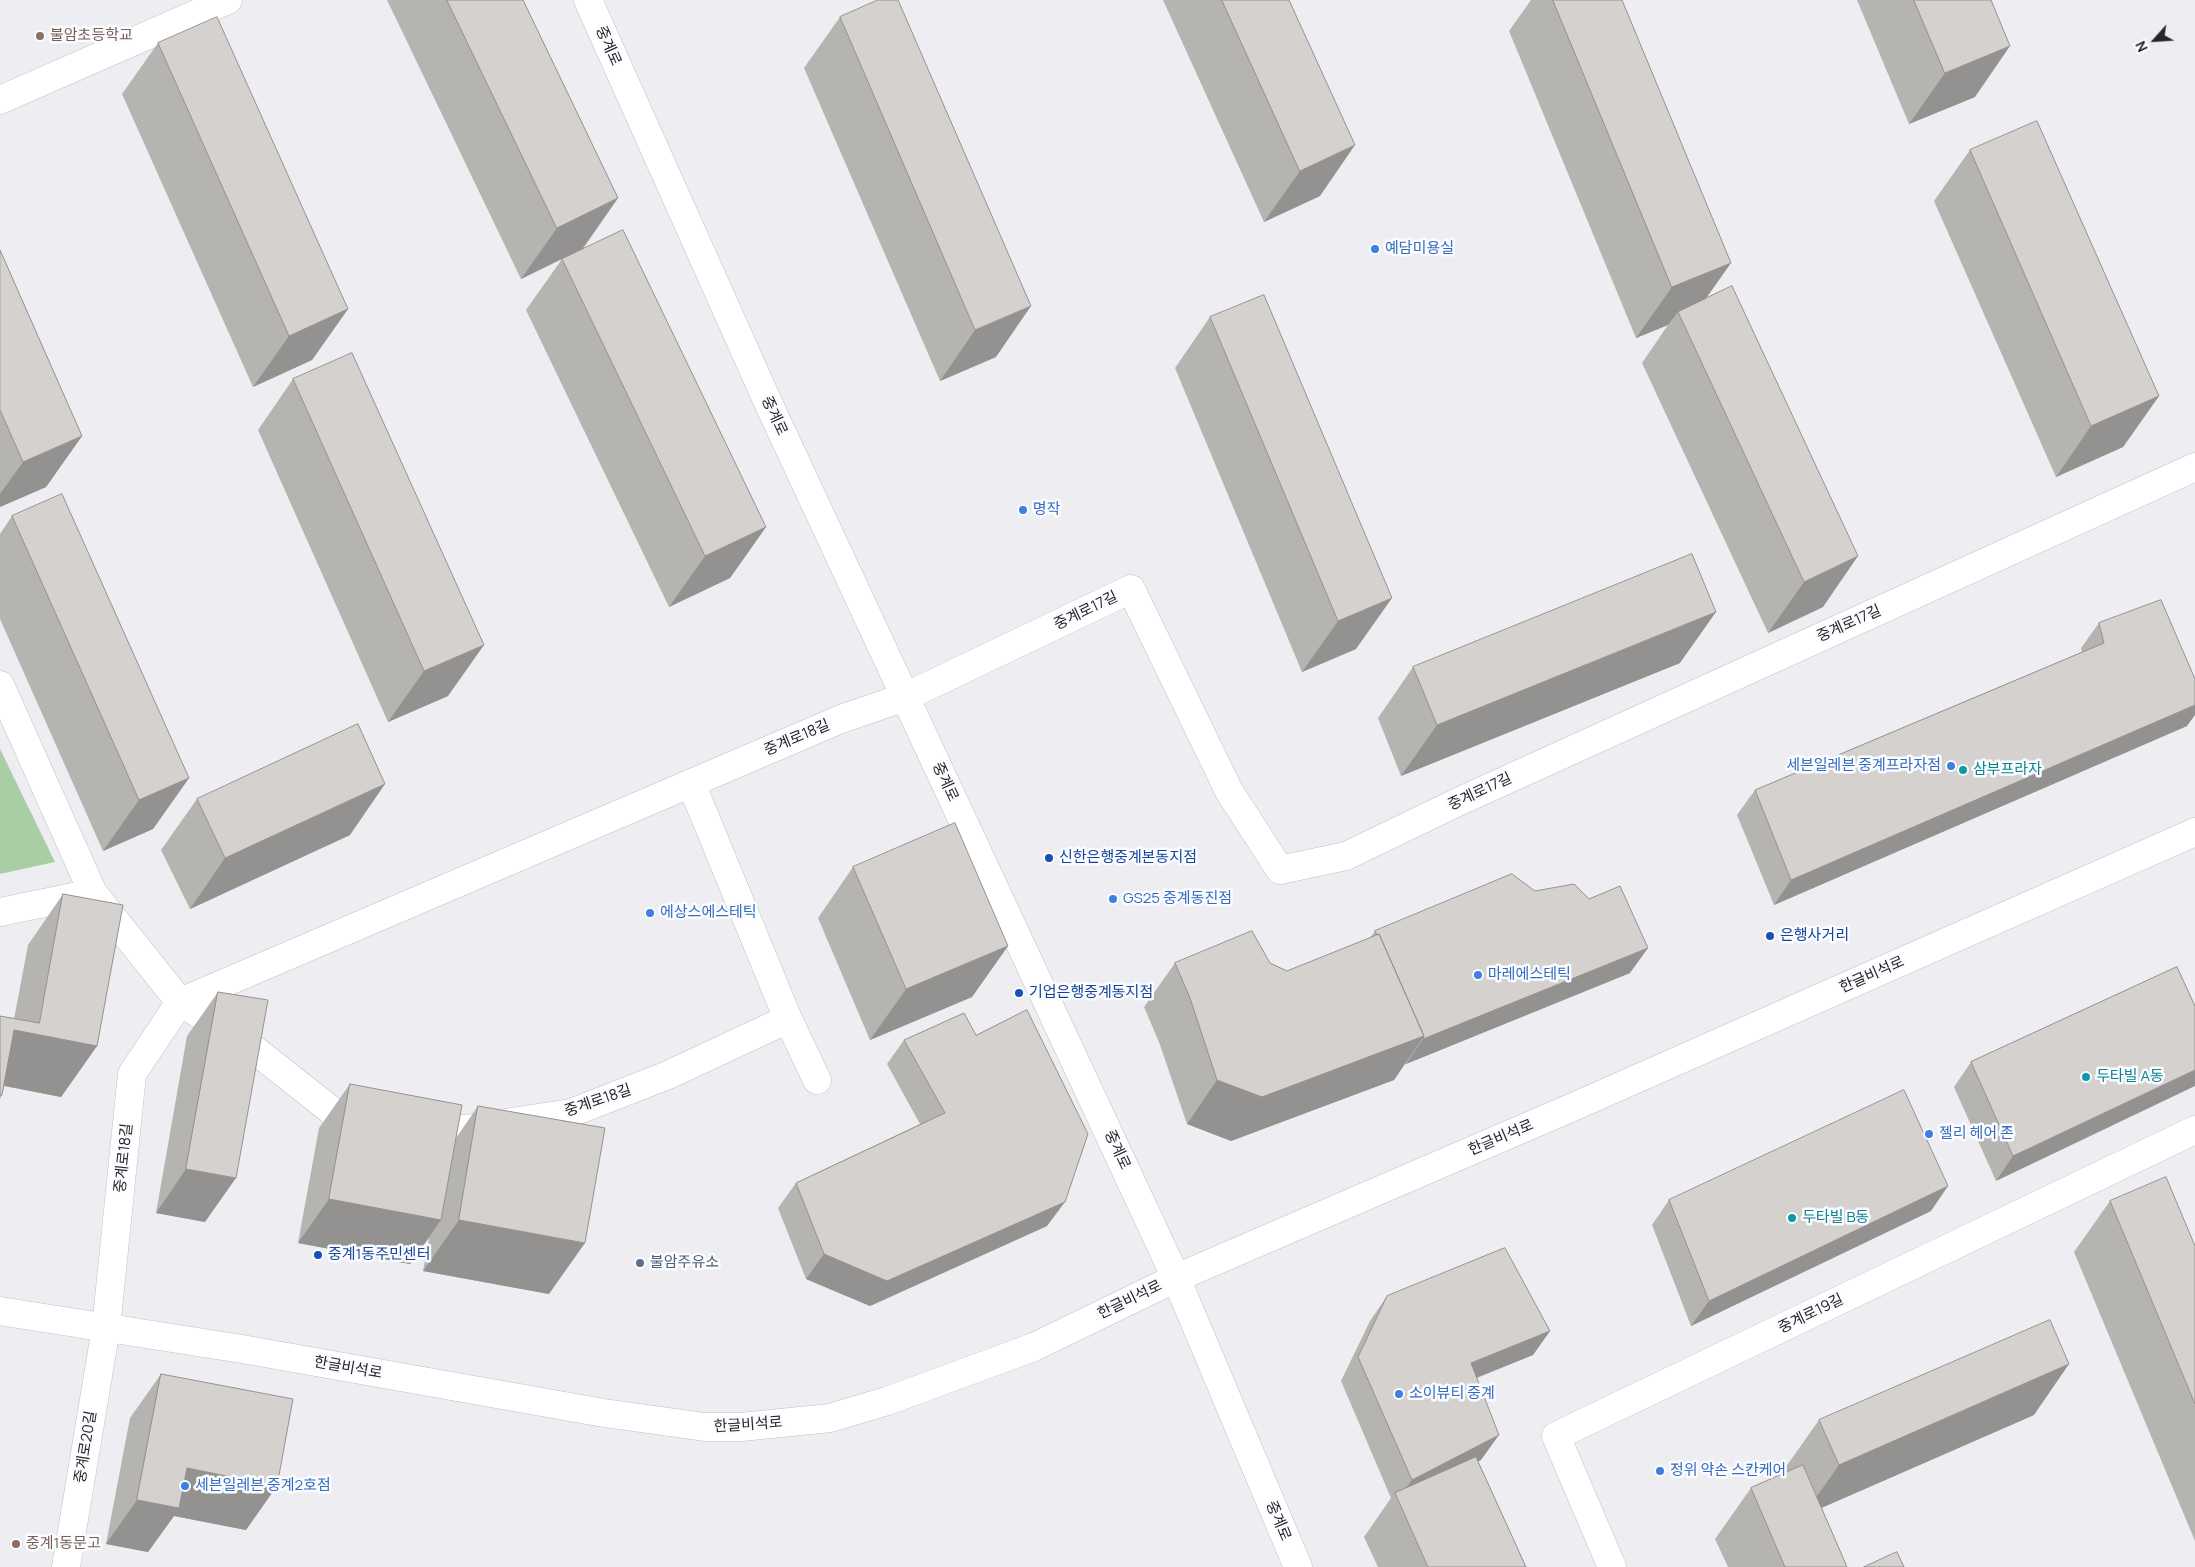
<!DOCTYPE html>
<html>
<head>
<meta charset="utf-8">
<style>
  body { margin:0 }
  #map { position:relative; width:2195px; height:1567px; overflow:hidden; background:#eeeef2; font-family:Manrope,sans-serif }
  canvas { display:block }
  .north { position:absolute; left:2130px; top:15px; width:50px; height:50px; -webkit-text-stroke:4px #fbfcff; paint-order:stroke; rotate:244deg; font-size:14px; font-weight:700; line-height:20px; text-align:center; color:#262628 }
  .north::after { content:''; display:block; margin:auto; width:18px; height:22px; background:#262628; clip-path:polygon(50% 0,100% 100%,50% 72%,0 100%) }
</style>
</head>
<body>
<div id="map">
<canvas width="2195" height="1567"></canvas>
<div class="north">N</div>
</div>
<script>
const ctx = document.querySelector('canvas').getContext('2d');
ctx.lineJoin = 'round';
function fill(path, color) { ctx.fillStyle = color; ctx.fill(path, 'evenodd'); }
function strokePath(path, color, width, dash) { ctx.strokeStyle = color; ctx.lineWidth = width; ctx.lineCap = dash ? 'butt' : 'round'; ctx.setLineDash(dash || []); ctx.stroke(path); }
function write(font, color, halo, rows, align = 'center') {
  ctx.font = font + ' Manrope,"Noto Sans KR",sans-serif'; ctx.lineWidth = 5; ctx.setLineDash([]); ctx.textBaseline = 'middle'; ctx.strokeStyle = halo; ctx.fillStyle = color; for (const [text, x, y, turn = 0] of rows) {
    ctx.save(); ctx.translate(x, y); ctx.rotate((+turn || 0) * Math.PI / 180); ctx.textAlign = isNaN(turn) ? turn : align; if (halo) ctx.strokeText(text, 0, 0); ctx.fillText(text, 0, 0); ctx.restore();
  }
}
fill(new Path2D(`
  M 0,749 L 55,862 L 0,874 Z`), '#a9cea6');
const minor = new Path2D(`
  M 588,0 L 771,409 L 1176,1278 L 1298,1567
  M 0,100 L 228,0
  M 0,685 L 93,893
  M 0,912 L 93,893 L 180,1002 L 251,1047 L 351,1126 L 364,1127
  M 788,1019 L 817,1080
  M 420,1128 L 466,1129 L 571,1113 L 668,1075 L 788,1019 L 691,783
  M 66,1567 L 106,1328 L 132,1074 L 180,1002 L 841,719 L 905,697 L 1131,589 L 1229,791 L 1280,870 L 1346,856 L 1460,801 L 2195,467
  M 1612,1567 L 1556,1436 L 2195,1130`);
const major = new Path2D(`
  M 0,1311 L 242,1349 L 604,1413 L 705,1427 L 741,1427 L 830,1418 L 887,1401 L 1034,1347 L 1176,1278 L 1573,1107 L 2195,832`);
strokePath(minor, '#c0c1c5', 29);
strokePath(major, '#c0c1c5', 29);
strokePath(minor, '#fff', 28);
strokePath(major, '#fff', 28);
fill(new Path2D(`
  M 387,0 L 523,0 L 618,198 L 583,249 L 766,527 L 730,578 L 669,607 L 526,310 L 562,259 L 521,279 Z
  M 1163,0 L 1289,0 L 1320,196 L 1264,222 Z
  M 1531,0 L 1622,0 L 1706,298 L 1823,607 L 1768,633 L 1642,363 L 1668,325 L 1636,338 L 1509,31 Z
  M 1857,0 L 1991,0 L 1975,97 L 1909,124 Z
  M 840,17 L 996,357 L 940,381 L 804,68 Z
  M 158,43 L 348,309 L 312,360 L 253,387 L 122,94 Z
  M 1970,150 L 2159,396 L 2123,447 L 2056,477 L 1934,201 Z
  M 0,250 L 82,436 L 46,487 L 0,507 Z
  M 1210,317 L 1356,649 L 1302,672 L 1175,368 Z
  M 293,379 L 448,696 L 388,722 L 258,430 Z
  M 12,516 L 189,778 L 153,829 L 103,851 L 0,619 L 0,534 Z
  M 2099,623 L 2187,726 L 1774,905 L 1737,815 L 1755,790 L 2082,652 L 2081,648 Z
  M 1680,663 L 1401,776 L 1378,718 L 1413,667 Z
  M 197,799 L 350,835 L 190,909 L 161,850 Z
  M 853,867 L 1008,946 L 972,997 L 870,1040 L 818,918 Z
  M 63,894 L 97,1046 L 61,1097 L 4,1086 L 2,1095 L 0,1099 L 0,1016 L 14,1019 L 28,945 Z
  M 1375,931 L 1630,973 L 1406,1064 L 1405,1063 L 1394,1080 L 1231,1141 L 1187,1124 L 1159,1042 L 1144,1007 L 1175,963 L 1287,971 L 1370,938 Z
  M 2177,967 L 1996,1181 L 1954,1087 L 1971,1062 Z
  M 218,992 L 205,1222 L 156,1213 L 187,1036 Z
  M 904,1040 L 1047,1226 L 870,1306 L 806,1279 L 778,1208 L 796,1183 L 920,1124 L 887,1064 Z
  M 350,1084 L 456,1138 L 478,1106 L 549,1294 L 423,1271 L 429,1238 L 410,1264 L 298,1243 L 319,1128 Z
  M 1669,1200 L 1931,1211 L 1691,1326 L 1652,1225 Z
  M 2110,1201 L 2195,1246 L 2195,1541 L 2074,1252 Z
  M 1387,1296 L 1550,1331 L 1533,1355 L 1477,1378 L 1481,1460 L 1478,1461 L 1526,1567 L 1378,1567 L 1364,1537 L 1391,1498 L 1341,1381 L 1370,1321 Z
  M 161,1374 L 246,1530 L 174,1516 L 148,1552 L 106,1544 L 130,1418 Z
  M 2034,1415 L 1821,1508 L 1847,1567 L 1728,1567 L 1715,1539 L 1751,1488 L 1784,1473 L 1783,1471 L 1819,1420 Z`), '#b6b4b1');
fill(new Path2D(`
  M 2010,46 L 1975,97 L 1909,124 L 1945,73 Z
  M 1355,145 L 1320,196 L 1264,222 L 1300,171 Z
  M 618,198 L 582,249 L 521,279 L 557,228 Z
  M 1731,263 L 1695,314 L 1678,312 L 1668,325 L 1636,338 L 1672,287 Z
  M 1031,306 L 996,357 L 940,381 L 975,330 Z
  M 348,309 L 312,360 L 253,387 L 289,336 Z
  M 2159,396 L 2123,447 L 2056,477 L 2091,426 Z
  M 82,436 L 46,487 L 0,507 L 0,494 L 23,462 Z
  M 766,527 L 730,578 L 669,607 L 705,556 Z
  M 1858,556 L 1823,607 L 1768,633 L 1804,582 Z
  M 1392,598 L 1356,649 L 1302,672 L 1338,621 Z
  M 1716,612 L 1680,663 L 1401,776 L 1437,725 Z
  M 484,645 L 448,696 L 388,722 L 424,671 Z
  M 2195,705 L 2195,715 L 2187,726 L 1774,905 L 1791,880 Z
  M 189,778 L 153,829 L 103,851 L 139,800 Z
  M 385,784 L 350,835 L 190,909 L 225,858 Z
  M 1008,946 L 972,997 L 870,1040 L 906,989 Z
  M 1648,948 L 1630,973 L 1406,1064 L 1423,1039 Z
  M 14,1030 L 97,1046 L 61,1097 L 0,1085 Z
  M 1424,1036 L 1394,1080 L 1231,1141 L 1187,1124 L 1217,1080 Z
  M 2195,1070 L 2195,1086 L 1996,1181 L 2013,1156 Z
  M 186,1169 L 236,1178 L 205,1222 L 156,1213 Z
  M 1948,1186 L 1931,1211 L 1691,1326 L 1709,1301 Z
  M 329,1199 L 441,1220 L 410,1264 L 298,1243 Z
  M 1065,1202 L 1047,1226 L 870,1306 L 806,1279 L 824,1254 Z
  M 459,1220 L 585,1243 L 549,1294 L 423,1271 Z
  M 1550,1331 L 1533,1355 L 1453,1387 L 1471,1363 Z
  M 2069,1364 L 2034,1415 L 1803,1516 L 1839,1465 Z
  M 1499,1435 L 1481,1460 L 1399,1502 L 1398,1499 L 1412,1480 Z
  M 187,1468 L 277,1486 L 246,1530 L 174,1516 L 148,1552 L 106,1544 L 137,1500 Z`), '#949290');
const building = new Path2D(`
  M 447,0 L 523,0 L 618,198 L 557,228 Z
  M 878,0 L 898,0 L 1031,306 L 975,330 L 840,17 Z
  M 1222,0 L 1289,0 L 1355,145 L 1300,171 Z
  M 1553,0 L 1622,0 L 1731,263 L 1672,287 Z
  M 1914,0 L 1991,0 L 2010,46 L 1945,73 Z
  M 217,17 L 348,309 L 289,336 L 158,43 Z
  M 2037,121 L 2159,396 L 2091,426 L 1970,150 Z
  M 623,230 L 766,527 L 705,556 L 562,259 Z
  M 0,250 L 82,436 L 23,462 L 0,410 Z
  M 1732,286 L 1858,556 L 1804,582 L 1678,312 Z
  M 1264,295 L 1392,598 L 1338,621 L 1210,317 Z
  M 352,353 L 484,645 L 424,671 L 293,379 Z
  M 62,494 L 189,778 L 139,800 L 12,516 Z
  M 1692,554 L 1716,612 L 1437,725 L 1413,667 Z
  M 2161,600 L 2195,679 L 2195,705 L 1791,880 L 1755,790 L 2104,643 L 2099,623 Z
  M 358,724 L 385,784 L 225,858 L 197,799 Z
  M 955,823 L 1008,946 L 906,989 L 853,867 Z
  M 1512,874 L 1535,891 L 1574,884 L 1589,899 L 1620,886 L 1648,948 L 1423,1039 L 1424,1036 L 1379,934 L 1377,935 L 1375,931 Z
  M 63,894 L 123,905 L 97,1046 L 14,1030 L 2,1095 L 0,1095 L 0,1016 L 39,1023 Z
  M 1252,931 L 1270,963 L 1287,971 L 1379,934 L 1424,1036 L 1262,1097 L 1217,1080 L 1190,998 L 1175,963 Z
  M 2177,967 L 2195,1006 L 2195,1070 L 2013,1156 L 1971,1062 Z
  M 218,992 L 268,1000 L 236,1178 L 186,1169 Z
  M 1027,1010 L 1088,1134 L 1065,1202 L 887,1281 L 824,1254 L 796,1183 L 945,1113 L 904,1040 L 964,1013 L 976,1035 Z
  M 350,1084 L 462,1105 L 441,1220 L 329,1199 Z
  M 1904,1090 L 1948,1186 L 1709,1301 L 1669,1200 Z
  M 478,1106 L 605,1128 L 585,1243 L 459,1220 Z
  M 2166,1177 L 2195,1246 L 2195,1404 L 2110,1201 Z
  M 1505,1248 L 1550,1331 L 1471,1363 L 1499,1435 L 1412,1480 L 1358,1357 L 1387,1296 Z
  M 2050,1320 L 2069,1364 L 1839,1465 L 1819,1420 Z
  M 161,1374 L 293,1399 L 277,1486 L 187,1468 L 179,1508 L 137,1500 Z
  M 1476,1457 L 1526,1567 L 1428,1567 L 1395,1493 Z
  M 1803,1465 L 1847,1567 L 1785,1567 L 1751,1488 Z
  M 1897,1552 L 1904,1567 L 1864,1567 Z`);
fill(building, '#d4d1ce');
strokePath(building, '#949290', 1);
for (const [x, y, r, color] of [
  [40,36,5,"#8d6e63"],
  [1375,249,5,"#3f7fe0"],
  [1023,510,5,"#3f7fe0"],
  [1951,766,5,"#3f7fe0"],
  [1963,770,5,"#0f9aa8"],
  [1049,858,5,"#1a4fb4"],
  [1113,899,5,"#3f7fe0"],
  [650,913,5,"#3f7fe0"],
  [1770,936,5,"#1a4fb4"],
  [1478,975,5,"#3f7fe0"],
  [1019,993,5,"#1a4fb4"],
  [2086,1077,5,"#0f9aa8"],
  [1929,1134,5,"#3f7fe0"],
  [1792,1218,5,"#0f9aa8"],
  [318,1255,5,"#1a4fb4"],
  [640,1263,5,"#5c6f8a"],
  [1399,1394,5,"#3f7fe0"],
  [1660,1471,5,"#3f7fe0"],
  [185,1486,5,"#3f7fe0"],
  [16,1544,5,"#8d6e63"]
]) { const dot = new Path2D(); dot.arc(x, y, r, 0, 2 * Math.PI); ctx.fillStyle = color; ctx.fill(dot); strokePath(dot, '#fbfcff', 2); }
write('15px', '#785e54', '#fbfcff', [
  ["불암초등학교",50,36],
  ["중계1동문고",26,1544]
], 'left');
write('15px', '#262628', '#fbfcff', [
  ["중계로",608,46,66],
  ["중계로",774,416,65],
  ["중계로17길",1086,611,-26],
  ["중계로17길",1849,624,-24],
  ["중계로18길",797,738,-23],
  ["중계로",945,782,65],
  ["중계로17길",1480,792,-25],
  ["한글비석로",1872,975,-24],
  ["중계로18길",598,1101,-19],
  ["한글비석로",1501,1138,-23],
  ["중계로",1117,1150,65],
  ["중계로18길",124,1158,-84],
  ["한글비석로",1130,1300,-26],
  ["중계로19길",1811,1314,-26],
  ["한글비석로",348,1368,10],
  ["한글비석로",748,1425,-4],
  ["중계로20길",86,1447,-81],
  ["중계로",1278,1521,67]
]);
write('15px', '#366cbe', '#fbfcff', [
  ["예담미용실",1385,249],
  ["명작",1033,510],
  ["세븐일레븐 중계프라자점",1941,766,"right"],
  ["GS25 중계동진점",1123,899],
  ["에상스에스테틱",660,913],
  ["마레에스테틱",1488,975],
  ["젤리 헤어 존",1939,1134],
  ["소이뷰티 중계",1409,1394],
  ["정위 약손 스칸케어",1670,1471],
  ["세븐일레븐 중계2호점",195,1486]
], 'left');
write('15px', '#0d838f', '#fbfcff', [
  ["삼부프라자",1973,770],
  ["두타빌 A동",2096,1077],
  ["두타빌 B동",1802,1218]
], 'left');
write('15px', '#164399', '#fbfcff', [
  ["신한은행중계본동지점",1059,858],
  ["은행사거리",1780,936],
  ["기업은행중계동지점",1029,993],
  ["중계1동주민센터",328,1255]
], 'left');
write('15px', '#4e5e75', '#fbfcff', [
  ["불암주유소",650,1263]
], 'left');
</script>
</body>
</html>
